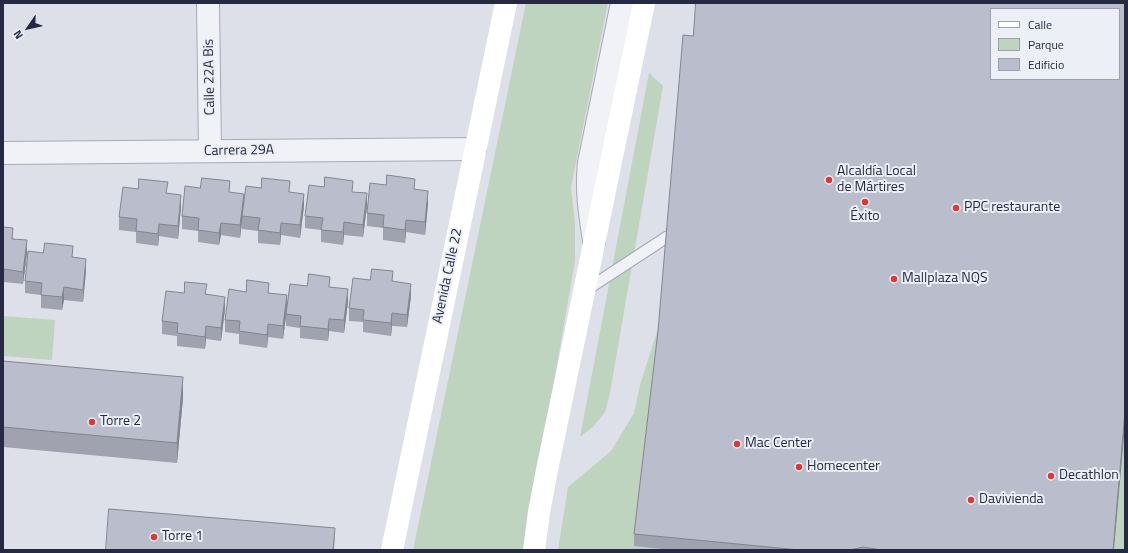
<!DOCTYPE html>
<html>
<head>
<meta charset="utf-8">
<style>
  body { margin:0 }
  #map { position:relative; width:1128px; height:553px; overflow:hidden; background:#dee0e9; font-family:"Titillium Web",sans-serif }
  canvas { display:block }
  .frame { position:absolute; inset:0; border:4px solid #252a42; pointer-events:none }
  .legend { position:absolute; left:990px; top:8px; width:130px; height:72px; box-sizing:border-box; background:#edeff6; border:1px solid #9da0ae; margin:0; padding:5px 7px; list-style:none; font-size:12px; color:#252a42 }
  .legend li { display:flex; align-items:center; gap:8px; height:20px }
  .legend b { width:20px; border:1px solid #9da0ae }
  .north { position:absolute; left:8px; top:8px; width:40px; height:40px; -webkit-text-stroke:3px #edeff6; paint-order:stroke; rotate:236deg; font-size:11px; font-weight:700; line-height:16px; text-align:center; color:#252a42 }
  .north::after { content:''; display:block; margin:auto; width:14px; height:18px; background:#252a42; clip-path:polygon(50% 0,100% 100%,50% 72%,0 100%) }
</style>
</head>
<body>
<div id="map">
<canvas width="1128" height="553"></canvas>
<div class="frame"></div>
<ul class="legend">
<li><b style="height:5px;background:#fff"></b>Calle</li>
<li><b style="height:11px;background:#bfd4be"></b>Parque</li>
<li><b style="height:11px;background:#babecc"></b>Edificio</li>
</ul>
<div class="north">N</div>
</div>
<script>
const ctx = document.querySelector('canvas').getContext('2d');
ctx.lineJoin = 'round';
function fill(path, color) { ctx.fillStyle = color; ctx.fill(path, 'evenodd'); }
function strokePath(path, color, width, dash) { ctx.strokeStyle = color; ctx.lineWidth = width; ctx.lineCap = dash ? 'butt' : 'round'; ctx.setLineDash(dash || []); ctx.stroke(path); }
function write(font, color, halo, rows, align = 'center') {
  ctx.font = font + ' "Titillium Web",sans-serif'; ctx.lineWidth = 4; ctx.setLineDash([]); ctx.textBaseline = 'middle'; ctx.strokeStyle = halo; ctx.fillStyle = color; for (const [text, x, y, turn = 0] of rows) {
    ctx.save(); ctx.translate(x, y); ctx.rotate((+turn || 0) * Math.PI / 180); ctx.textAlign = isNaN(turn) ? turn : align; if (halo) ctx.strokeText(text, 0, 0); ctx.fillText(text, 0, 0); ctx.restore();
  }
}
fill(new Path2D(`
  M 526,3 L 608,3 L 571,187 L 575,223 L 575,261 L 525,550 L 413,550 Z
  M 649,73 L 663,86 L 610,393 L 605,412 L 593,427 L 580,437 Z
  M 3,316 L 55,320 L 52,360 L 3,356 Z
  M 660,322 L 671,550 L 558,550 L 568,487 L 611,451 L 634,413 L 640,385 Z
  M 1125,425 L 1125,550 L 1114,550 Z`), '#bfd4be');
const lane = new Path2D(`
  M 586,290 L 667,237`);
const street = new Path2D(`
  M 208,3 L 210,151
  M 3,153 L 475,149
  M 594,241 C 590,214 586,191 589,163 L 622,3`);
strokePath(lane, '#a6a9b7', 13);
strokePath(street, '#a6a9b7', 24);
strokePath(lane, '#f1f2f7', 11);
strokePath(street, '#f1f2f7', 22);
strokePath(new Path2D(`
  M 392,550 L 506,3
  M 534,550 L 539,512 L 548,465 L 644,3`), '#fff', 22);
fill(new Path2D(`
  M 415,189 L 428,204 L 425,235 L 406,232 L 405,243 L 383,240 L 383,228 L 367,226 L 367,213 Z
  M 230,192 L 244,203 L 290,192 L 304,206 L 300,238 L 281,235 L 280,245 L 258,243 L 258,231 L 242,229 L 242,220 L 240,238 L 221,235 L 219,245 L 198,242 L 198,231 L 182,229 L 182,216 Z
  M 353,192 L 367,206 L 363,237 L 344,235 L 343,245 L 321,242 L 321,230 L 305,228 L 305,216 Z
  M 168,193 L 181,207 L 178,239 L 159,236 L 158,246 L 136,243 L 136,232 L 119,230 L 119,217 Z
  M 3,227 L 27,253 L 23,284 L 4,282 Z
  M 73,257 L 86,271 L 83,302 L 64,300 L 62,310 L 41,308 L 41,295 L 25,293 L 25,281 Z
  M 370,280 L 393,282 L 411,296 L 407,327 L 392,326 L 391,336 L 363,332 L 363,322 L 349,321 L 349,308 Z
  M 307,286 L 330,287 L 348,302 L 344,333 L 329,331 L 328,341 L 300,338 L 300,328 L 286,326 L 286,317 L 283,339 L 268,337 L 267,348 L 239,344 L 239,334 L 225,332 L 225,320 L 246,292 L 269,293 L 287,305 Z
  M 184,293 L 207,294 L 225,309 L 221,341 L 206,339 L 205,349 L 177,346 L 177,336 L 162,334 L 162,321 Z
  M 3,361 L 183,398 L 177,463 L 3,447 Z
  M 634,534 L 1114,550 L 671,550 L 634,546 Z`), '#a0a3af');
fill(new Path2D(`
  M 428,191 L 428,204 L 425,235 L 425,222 Z
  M 367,193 L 367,206 L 363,237 L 363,225 Z
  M 244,194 L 244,206 L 240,238 L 240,225 Z
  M 304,194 L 304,206 L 300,238 L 300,225 Z
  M 181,195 L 181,207 L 178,239 L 178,226 Z
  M 406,220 L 406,232 L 405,243 L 405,230 Z
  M 344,222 L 344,235 L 343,245 L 343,232 Z
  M 221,223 L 221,235 L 219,245 L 219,233 Z
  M 281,223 L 281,235 L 280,245 L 280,233 Z
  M 159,224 L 159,236 L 158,246 L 158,234 Z
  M 27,240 L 27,253 L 23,284 L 23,272 Z
  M 86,259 L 86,271 L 83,302 L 83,290 Z
  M 4,269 L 4,282 L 3,291 L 3,278 Z
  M 411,284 L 411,296 L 407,327 L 407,315 Z
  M 64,287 L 64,300 L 62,310 L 62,297 Z
  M 348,289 L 348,302 L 344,333 L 344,320 Z
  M 287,295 L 287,308 L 283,339 L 283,326 Z
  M 225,297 L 225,309 L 221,341 L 221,328 Z
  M 392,313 L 392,326 L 391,336 L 391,323 Z
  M 329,319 L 329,331 L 328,341 L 328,329 Z
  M 268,324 L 268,337 L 267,348 L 267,335 Z
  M 206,326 L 206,339 L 205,349 L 205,337 Z
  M 183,377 L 183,398 L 177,463 L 177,443 Z
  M 1125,412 L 1125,425 L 1114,550 L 1113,550 Z
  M 335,528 L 334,550 L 333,550 Z`), '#82858f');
const building = new Path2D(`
  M 696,3 L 1125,3 L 1125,412 L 1113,550 L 878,550 L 876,549 L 863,547 L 850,550 L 800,550 L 634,534 L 658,331 L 683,35 L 693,36 ZM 991,9 L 1119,9 L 1119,79 L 991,79 Z
  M 387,175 L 415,179 L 414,189 L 428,191 L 425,222 L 406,220 L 405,230 L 383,227 L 384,215 L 367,213 L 370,183 L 386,185 Z
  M 325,177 L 353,181 L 352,192 L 367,193 L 363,225 L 344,222 L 343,232 L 321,230 L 323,218 L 305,216 L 309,185 L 324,187 Z
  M 202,178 L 230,181 L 229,192 L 244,194 L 240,225 L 221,223 L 219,233 L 198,230 L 199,218 L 182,216 L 185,186 L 200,188 Z
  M 262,178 L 290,181 L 289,192 L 304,194 L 300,225 L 281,223 L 280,233 L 258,230 L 260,218 L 242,216 L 246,186 L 261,188 Z
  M 139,179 L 168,182 L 166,193 L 181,195 L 178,226 L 159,224 L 158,234 L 136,231 L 137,219 L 119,217 L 123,187 L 138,189 Z
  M 3,227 L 13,228 L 12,239 L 27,240 L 23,272 L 4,269 L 3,278 Z
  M 45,243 L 73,246 L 72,257 L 86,259 L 83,290 L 64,287 L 62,297 L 41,295 L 42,283 L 25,281 L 28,251 L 43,253 Z
  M 372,269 L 393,271 L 392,281 L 411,284 L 407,315 L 392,313 L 391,323 L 363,320 L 364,310 L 349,308 L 353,278 L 370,280 Z
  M 309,274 L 330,277 L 329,287 L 348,289 L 344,320 L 329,319 L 328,329 L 300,326 L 301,316 L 286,314 L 290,284 L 307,286 Z
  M 247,280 L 269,283 L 268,293 L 287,295 L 283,326 L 268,324 L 267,335 L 239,331 L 240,321 L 225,320 L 229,289 L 246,292 Z
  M 185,282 L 207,284 L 205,294 L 225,297 L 221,328 L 206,326 L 205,337 L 177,333 L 178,323 L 162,321 L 166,291 L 184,293 Z
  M 3,361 L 183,377 L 177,443 L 3,427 Z
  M 109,509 L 335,528 L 333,550 L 106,550 Z`);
fill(building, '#babecc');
strokePath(building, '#82858f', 1);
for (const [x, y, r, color] of [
  [829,180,4,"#dd3834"],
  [865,202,4,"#dd3834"],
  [956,208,4,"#dd3834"],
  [894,279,4,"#dd3834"],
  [92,422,4,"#dd3834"],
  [737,444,4,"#dd3834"],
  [799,467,4,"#dd3834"],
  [1051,476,4,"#dd3834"],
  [971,500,4,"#dd3834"],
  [154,537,4,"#dd3834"]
]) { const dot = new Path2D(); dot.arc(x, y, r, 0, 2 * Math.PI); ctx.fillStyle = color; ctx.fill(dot); strokePath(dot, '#edeff6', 1.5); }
write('14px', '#252a42', '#edeff6', [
  ["Calle 22A Bis",210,77,-91],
  ["Carrera 29A",239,151,-1],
  ["Avenida Calle 22",448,276,-78]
]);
write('14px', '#252a42', '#edeff6', [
  ["Alcaldía Local",837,172],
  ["de Mártires",837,188],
  ["PPC restaurante",964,208],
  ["Éxito",865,217,"center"],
  ["Mallplaza NQS",902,279],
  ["Torre 2",100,422],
  ["Mac Center",745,444],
  ["Homecenter",807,467],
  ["Decathlon",1059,476],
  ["Davivienda",979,500],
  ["Torre 1",162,537]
], 'left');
</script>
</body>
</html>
